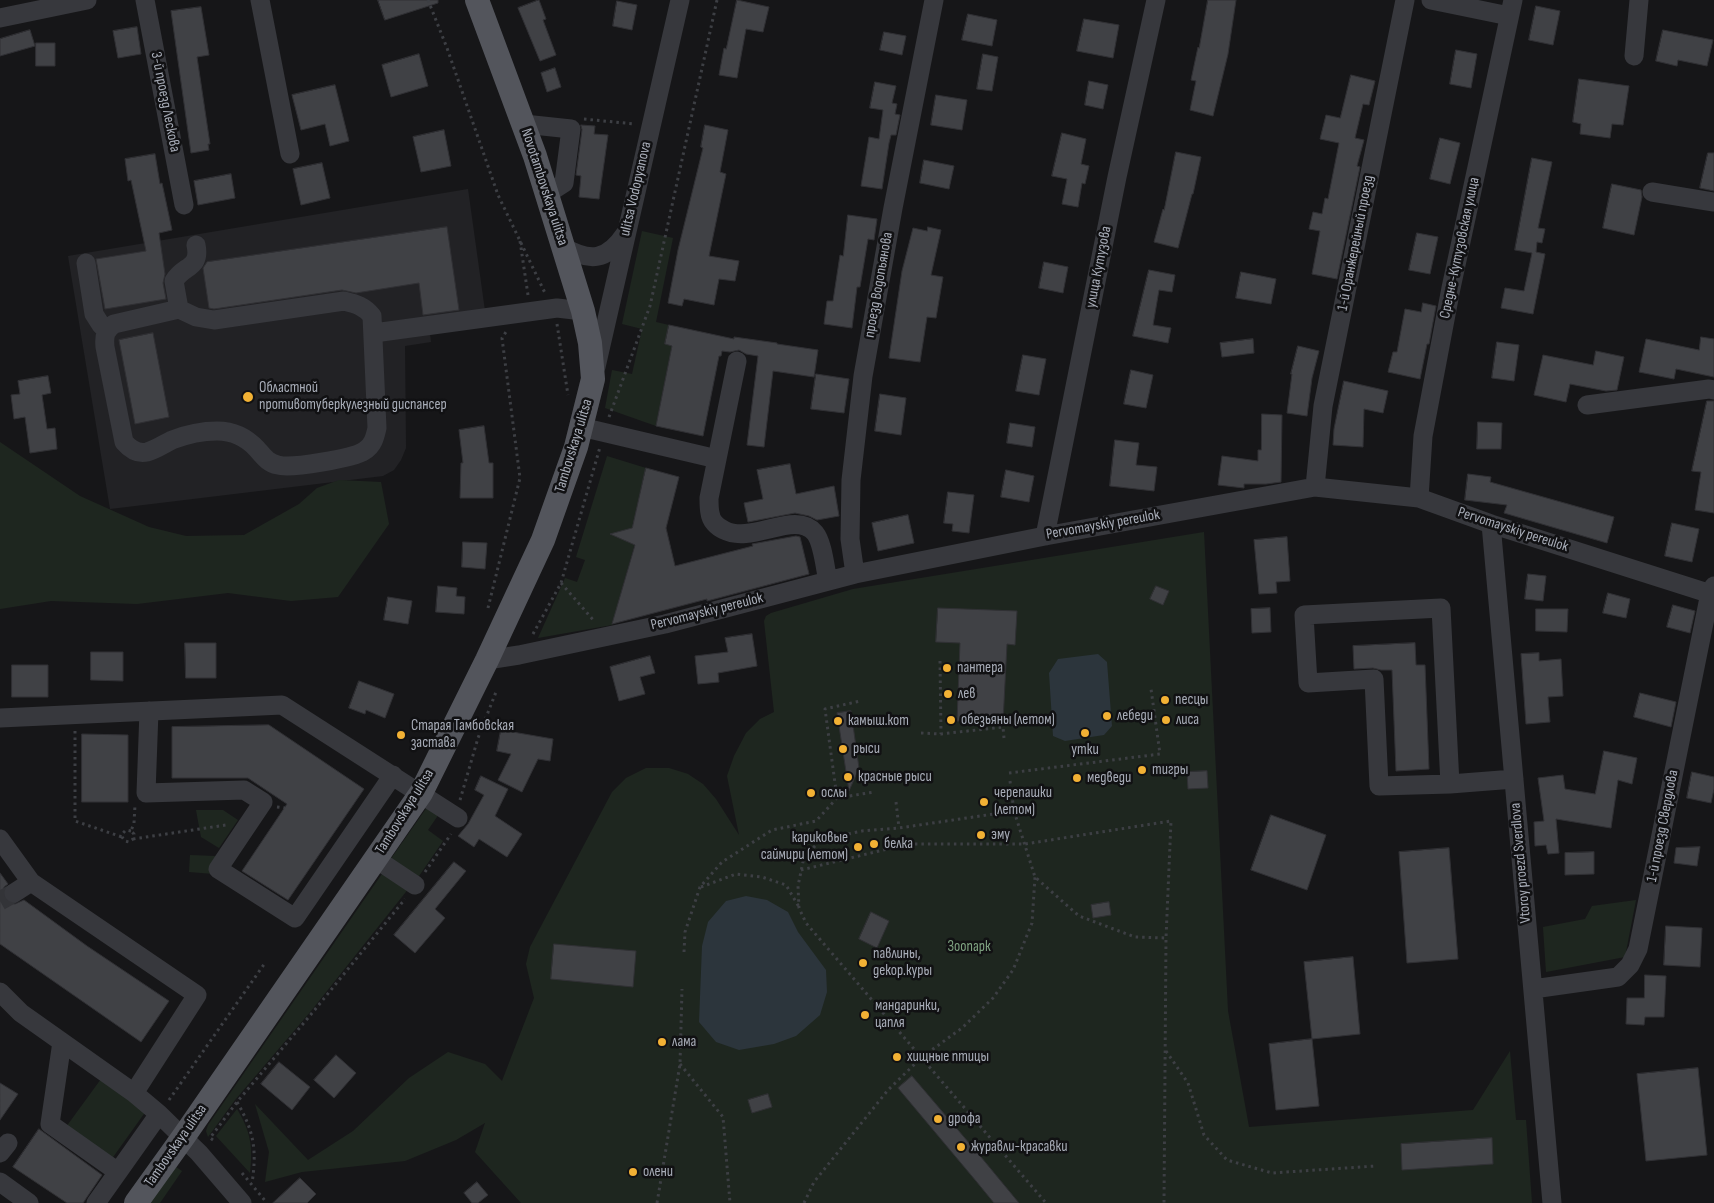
<!DOCTYPE html>
<html>
<head>
<meta charset="utf-8">
<style>
  body { margin:0 }
  canvas { display:block; background:#161618 }
</style>
</head>
<body>
<canvas width="1714" height="1203"></canvas>
<script>
const ctx = document.querySelector('canvas').getContext('2d');
ctx.lineJoin = 'round';
function fill(path, color) { ctx.fillStyle = color; ctx.fill(path, 'evenodd'); }
function strokePath(path, color, width, dash) { ctx.strokeStyle = color; ctx.lineWidth = width; ctx.lineCap = dash ? 'butt' : 'round'; ctx.setLineDash(dash || []); ctx.stroke(path); }
function write(font, color, halo, rows, align = 'center') {
  ctx.font = font + ' "Sofia Sans Condensed",sans-serif'; ctx.lineWidth = 5; ctx.setLineDash([]); ctx.textBaseline = 'middle'; ctx.strokeStyle = halo; ctx.fillStyle = color; for (const [text, x, y, turn = 0] of rows) {
    ctx.save(); ctx.translate(x, y); ctx.rotate((+turn || 0) * Math.PI / 180); ctx.textAlign = isNaN(turn) ? turn : align; if (halo) ctx.strokeText(text, 0, 0); ctx.fillText(text, 0, 0); ctx.restore();
  }
}
fill(new Path2D(`
  M 468,189 L 485,311 L 429,326 L 431,342 L 405,346 L 406,448 L 401,460 L 394,470 L 383,476 L 110,509 L 68,256 Z`), '#222225');
fill(new Path2D(`
  M 642,231 L 673,238 L 656,322 L 669,325 L 665,344 L 672,346 L 656,426 L 605,408 L 612,370 L 632,374 L 642,329 L 622,324 Z
  M 0,442 L 80,496 L 149,527 L 186,536 L 244,535 L 299,504 L 317,488 L 339,480 L 381,482 L 389,524 L 338,597 L 291,601 L 228,593 L 137,604 L 51,601 L 0,609 Z
  M 607,456 L 646,468 L 632,528 L 621,538 L 635,543 L 612,625 L 538,638 L 565,578 L 577,582 L 585,560 L 576,557 Z
  M 1204,532 L 1228,1011 L 1249,1127 L 1473,1110 L 1510,1051 L 1516,1120 L 1526,1120 L 1532,1203 L 521,1203 L 475,1152 L 485,1123 L 456,1140 L 405,1161 L 302,1172 L 265,1182 L 269,1152 L 255,1104 L 308,1160 L 353,1131 L 409,1078 L 448,1052 L 485,1064 L 502,1081 L 534,998 L 526,964 L 530,947 L 612,792 L 626,778 L 646,768 L 669,768 L 688,774 L 703,784 L 716,799 L 739,835 L 727,776 L 734,756 L 746,733 L 760,719 L 774,712 L 764,621 L 766,616 L 771,613 L 853,589 Z
  M 430,803 L 441,811 L 428,830 L 443,841 L 417,879 L 390,860 Z
  M 196,810 L 223,810 L 238,820 L 219,848 L 201,837 Z
  M 190,855 L 215,856 L 214,874 L 189,872 Z
  M 384,871 L 409,888 L 311,1011 L 235,1100 L 208,1137 L 206,1131 L 208,1125 Z
  M 1636,900 L 1625,957 L 1546,972 L 1543,927 L 1585,919 L 1592,906 Z
  M 101,1079 L 146,1111 L 111,1160 L 66,1127 Z
  M 237,1109 C 251,1132 253,1147 250,1173 L 216,1136 Z
  M 176,1167 L 182,1171 L 160,1203 L 149,1203 Z`), '#1e261f');
fill(new Path2D(`
  M 1098,654 L 1107,662 L 1112,726 L 1104,735 L 1065,741 L 1053,736 L 1049,673 L 1058,659 Z
  M 746,896 L 767,900 L 788,912 L 798,932 L 826,970 L 827,992 L 820,1015 L 796,1036 L 774,1044 L 739,1050 L 716,1042 L 699,1022 L 702,946 L 708,922 L 726,901 Z`), '#2c353c');
const building = new Path2D(`
  M 378,0 L 438,0 L 438,3 L 385,20 Z
  M 539,0 L 546,19 L 543,20 L 556,55 L 540,61 L 518,8 Z
  M 737,0 L 769,7 L 763,32 L 746,29 L 737,78 L 719,75 L 724,48 L 726,49 Z
  M 1208,0 L 1236,0 L 1228,54 L 1213,116 L 1190,110 L 1196,81 L 1191,80 L 1198,47 L 1199,48 Z
  M 617,1 L 637,5 L 632,30 L 613,26 Z
  M 1536,6 L 1560,11 L 1553,45 L 1529,40 Z
  M 201,7 L 209,55 L 197,57 L 210,144 L 208,144 L 209,150 L 191,153 L 171,11 Z
  M 968,14 L 997,20 L 992,46 L 962,40 Z
  M 1084,19 L 1119,25 L 1113,58 L 1077,51 Z
  M 137,27 L 141,54 L 118,58 L 113,31 Z
  M 30,30 L 35,46 L 0,56 L 0,39 Z
  M 1663,30 L 1713,40 L 1707,66 L 1678,60 L 1677,66 L 1656,61 Z
  M 884,32 L 906,36 L 902,55 L 880,50 Z
  M 36,43 L 55,43 L 55,66 L 36,66 Z
  M 1456,50 L 1477,54 L 1471,88 L 1450,84 Z
  M 419,54 L 428,86 L 391,97 L 382,65 Z
  M 983,54 L 998,57 L 992,91 L 977,89 Z
  M 555,68 L 561,87 L 547,92 L 541,73 Z
  M 1351,75 L 1375,81 L 1369,105 L 1363,104 L 1355,138 L 1364,140 L 1357,166 L 1360,167 L 1337,279 L 1312,274 L 1320,231 L 1309,229 L 1313,212 L 1322,214 L 1325,198 L 1328,199 L 1339,143 L 1320,139 L 1326,115 L 1340,118 Z
  M 1579,79 L 1629,86 L 1623,125 L 1612,124 L 1610,138 L 1580,134 L 1581,124 L 1573,122 Z
  M 1089,81 L 1108,85 L 1103,109 L 1085,105 Z
  M 875,82 L 896,86 L 892,103 L 897,104 L 895,114 L 900,115 L 896,135 L 891,135 L 889,143 L 882,189 L 861,186 L 869,137 L 879,139 L 883,110 L 870,108 Z
  M 335,85 L 349,141 L 330,146 L 325,124 L 301,130 L 292,95 Z
  M 936,95 L 967,100 L 962,130 L 931,125 Z
  M 581,125 L 595,126 L 594,134 L 608,135 L 599,199 L 579,197 L 581,176 L 576,175 L 582,130 Z
  M 705,125 L 728,130 L 720,172 L 726,174 L 709,256 L 739,261 L 735,281 L 719,279 L 714,305 L 684,299 L 682,306 L 668,303 L 678,250 L 703,148 L 701,147 Z
  M 444,130 L 451,166 L 421,172 L 413,137 Z
  M 1062,133 L 1086,139 L 1081,164 L 1089,166 L 1085,184 L 1082,183 L 1078,207 L 1062,204 L 1067,179 L 1052,176 Z
  M 1440,138 L 1460,143 L 1450,184 L 1430,179 Z
  M 1176,152 L 1201,157 L 1193,194 L 1192,194 L 1178,248 L 1154,242 L 1163,209 L 1164,210 Z
  M 1708,153 L 1714,153 L 1714,191 L 1700,188 Z
  M 155,154 L 160,184 L 162,183 L 172,230 L 159,233 L 165,274 L 163,283 L 166,299 L 105,309 L 96,259 L 146,251 L 131,180 L 128,181 L 125,159 Z
  M 1532,158 L 1552,162 L 1538,228 L 1545,229 L 1542,243 L 1537,242 L 1536,252 L 1545,254 L 1533,314 L 1501,308 L 1505,288 L 1524,291 L 1532,253 L 1515,250 Z
  M 924,160 L 954,166 L 949,189 L 920,183 Z
  M 322,163 L 330,198 L 301,205 L 293,169 Z
  M 231,174 L 235,198 L 198,205 L 194,181 Z
  M 1612,184 L 1641,190 L 1642,197 L 1634,235 L 1603,228 Z
  M 848,215 L 877,219 L 874,240 L 868,239 L 860,287 L 857,287 L 852,328 L 824,324 L 827,301 L 833,301 L 840,255 L 843,256 Z
  M 447,227 L 459,310 L 423,315 L 419,283 L 356,293 L 342,290 L 214,309 L 209,308 L 203,268 L 207,262 Z
  M 928,227 L 941,230 L 931,275 L 943,277 L 936,318 L 927,317 L 920,362 L 889,358 L 902,271 L 913,228 L 927,231 Z
  M 1417,233 L 1438,237 L 1430,274 L 1409,270 Z
  M 1044,262 L 1068,267 L 1063,293 L 1039,288 Z
  M 1149,270 L 1175,275 L 1172,292 L 1159,290 L 1153,325 L 1171,328 L 1168,343 L 1133,336 Z
  M 1241,272 L 1276,279 L 1271,304 L 1236,298 Z
  M 1423,303 L 1436,306 L 1429,344 L 1427,344 L 1420,379 L 1388,372 L 1393,352 L 1397,352 L 1405,309 L 1421,312 Z
  M 669,325 L 734,339 L 734,337 L 777,343 L 777,344 L 818,350 L 814,377 L 773,371 L 764,447 L 747,445 L 758,356 L 746,354 L 739,350 L 730,352 L 722,351 L 721,356 L 719,356 L 703,436 L 656,426 L 672,346 L 665,344 Z
  M 153,333 L 169,417 L 135,424 L 119,340 Z
  M 1701,337 L 1714,339 L 1714,377 L 1676,369 L 1674,379 L 1639,372 L 1646,339 L 1699,350 Z
  M 1253,339 L 1254,353 L 1222,357 L 1220,343 Z
  M 1497,342 L 1519,345 L 1514,381 L 1492,378 Z
  M 1298,346 L 1319,351 L 1312,378 L 1307,416 L 1287,413 L 1292,374 L 1291,374 Z
  M 1596,351 L 1624,357 L 1617,390 L 1606,391 L 1570,384 L 1566,402 L 1534,395 L 1543,355 L 1593,365 Z
  M 1023,355 L 1046,359 L 1039,395 L 1016,391 Z
  M 1131,370 L 1153,375 L 1146,408 L 1124,404 Z
  M 816,374 L 849,379 L 844,413 L 811,409 Z
  M 48,376 L 51,393 L 42,395 L 47,429 L 55,428 L 57,449 L 30,453 L 25,417 L 14,419 L 11,395 L 20,394 L 18,381 Z
  M 1344,381 L 1388,391 L 1383,413 L 1364,409 L 1363,447 L 1333,445 L 1334,429 Z
  M 880,394 L 906,398 L 901,435 L 875,431 Z
  M 1707,401 L 1714,401 L 1714,513 L 1695,510 L 1701,472 L 1692,471 Z
  M 1262,414 L 1282,415 L 1281,482 L 1266,484 L 1244,484 L 1244,488 L 1218,485 L 1222,456 L 1258,461 L 1258,450 L 1261,450 Z
  M 1478,422 L 1502,423 L 1501,449 L 1477,449 Z
  M 1010,423 L 1035,427 L 1032,447 L 1007,443 Z
  M 484,426 L 489,463 L 493,463 L 493,498 L 460,498 L 461,463 L 463,463 L 459,430 Z
  M 1115,440 L 1139,443 L 1136,465 L 1157,467 L 1154,491 L 1110,486 Z
  M 790,464 L 796,494 L 834,486 L 839,516 L 817,520 L 809,516 L 795,513 L 748,522 L 744,503 L 763,499 L 757,470 Z
  M 646,468 L 679,477 L 666,528 L 675,566 L 753,546 L 752,544 L 796,536 L 800,537 L 809,574 L 707,601 L 707,599 L 612,624 L 635,545 L 610,534 L 632,528 Z
  M 1006,470 L 1034,476 L 1029,502 L 1001,497 Z
  M 1468,474 L 1491,477 L 1490,482 L 1614,517 L 1607,543 L 1504,513 L 1507,505 L 1465,500 Z
  M 948,492 L 974,495 L 969,533 L 952,531 L 953,524 L 944,523 Z
  M 908,515 L 914,543 L 878,551 L 872,523 Z
  M 1672,523 L 1699,529 L 1692,562 L 1665,556 Z
  M 1287,537 L 1290,581 L 1276,582 L 1277,593 L 1259,594 L 1254,540 Z
  M 463,542 L 487,543 L 485,569 L 462,567 Z
  M 1528,574 L 1546,576 L 1543,601 L 1525,599 Z
  M 438,586 L 457,588 L 456,596 L 465,597 L 464,614 L 436,612 Z
  M 1156,586 L 1169,591 L 1163,605 L 1150,599 Z
  M 1608,593 L 1630,599 L 1626,618 L 1603,613 Z
  M 388,597 L 412,601 L 408,624 L 384,620 Z
  M 1673,605 L 1695,611 L 1690,633 L 1667,627 Z
  M 938,608 L 1017,611 L 1015,645 L 1007,644 L 1003,722 L 957,721 L 960,643 L 936,642 Z
  M 1270,608 L 1271,632 L 1252,633 L 1251,609 Z
  M 1536,609 L 1568,609 L 1567,632 L 1536,631 Z
  M 752,634 L 757,666 L 718,673 L 719,682 L 698,684 L 695,656 L 728,652 L 725,638 Z
  M 185,643 L 216,643 L 216,678 L 186,678 Z
  M 1415,643 L 1416,665 L 1425,665 L 1429,769 L 1396,771 L 1392,670 L 1381,670 L 1373,668 L 1354,669 L 1353,646 Z
  M 91,652 L 123,652 L 123,681 L 91,680 Z
  M 1539,653 L 1539,661 L 1561,659 L 1563,696 L 1548,697 L 1550,722 L 1526,724 L 1521,654 Z
  M 650,656 L 655,673 L 640,677 L 645,694 L 619,701 L 610,667 Z
  M 12,665 L 48,665 L 48,697 L 12,697 Z
  M 359,681 L 394,694 L 385,718 L 366,710 L 365,714 L 349,708 Z
  M 1640,693 L 1676,702 L 1671,727 L 1634,717 Z
  M 851,711 L 859,768 L 849,791 L 837,713 Z
  M 269,725 L 364,789 L 288,900 L 242,871 L 287,804 L 248,778 L 172,778 L 172,727 Z
  M 501,730 L 553,739 L 550,761 L 538,759 L 522,792 L 498,780 L 511,754 L 497,751 Z
  M 82,734 L 128,735 L 128,802 L 82,802 Z
  M 1604,751 L 1637,758 L 1632,784 L 1618,780 L 1611,828 L 1556,819 L 1559,853 L 1548,854 L 1546,845 L 1535,846 L 1534,822 L 1544,821 L 1538,778 L 1563,775 L 1565,789 L 1595,794 Z
  M 1207,771 L 1208,788 L 1188,789 L 1187,772 Z
  M 1692,772 L 1714,777 L 1714,789 L 1711,803 L 1687,798 Z
  M 481,776 L 508,789 L 495,816 L 522,834 L 507,857 L 479,839 L 474,847 L 458,836 L 468,824 L 484,795 L 475,790 Z
  M 1271,815 L 1326,835 L 1307,890 L 1251,870 Z
  M 1700,847 L 1697,866 L 1674,863 L 1676,848 Z
  M 1449,848 L 1458,959 L 1407,963 L 1399,852 Z
  M 1594,852 L 1594,874 L 1565,875 L 1565,853 Z
  M 454,862 L 466,871 L 435,909 L 445,918 L 415,953 L 394,935 Z
  M 0,873 L 8,884 L 4,887 L 3,893 L 4,899 L 8,903 L 15,904 L 24,900 L 87,946 L 169,1001 L 141,1042 L 0,944 Z
  M 1109,902 L 1111,915 L 1093,918 L 1091,905 Z
  M 871,912 L 889,921 L 877,948 L 859,939 Z
  M 1666,926 L 1702,928 L 1700,967 L 1664,965 Z
  M 554,944 L 636,951 L 633,987 L 551,979 Z
  M 1353,957 L 1360,1034 L 1312,1039 L 1304,962 Z
  M 1645,975 L 1666,976 L 1664,1017 L 1645,1017 L 1644,1025 L 1626,1024 L 1627,998 L 1644,998 Z
  M 1312,1039 L 1319,1106 L 1276,1110 L 1269,1044 Z
  M 336,1055 L 356,1073 L 334,1098 L 314,1080 Z
  M 279,1062 L 310,1087 L 292,1110 L 261,1084 Z
  M 1698,1068 L 1707,1155 L 1646,1161 L 1637,1074 Z
  M 912,1076 L 981,1157 L 1019,1203 L 994,1203 L 976,1181 L 898,1088 Z
  M 0,1083 L 18,1094 L 0,1120 Z
  M 768,1094 L 772,1107 L 752,1113 L 748,1100 Z
  M 39,1129 L 102,1175 L 83,1203 L 67,1203 L 13,1167 Z
  M 1492,1138 L 1493,1164 L 1402,1170 L 1401,1144 Z
  M 300,1178 L 316,1194 L 307,1203 L 273,1203 Z
  M 477,1182 L 488,1195 L 478,1203 L 472,1203 L 464,1193 Z`);
fill(building, '#404145');
strokePath(building, '#303034', 1);
strokePath(new Path2D(`
  M 0,901 L 14,893`), '#333438', 19, [19, 9]);
strokePath(new Path2D(`
  M 428,0 L 447,48 L 498,195 L 545,293
  M 584,119 L 635,124
  M 520,241 L 528,295
  M 557,324 L 568,395
  M 609,417 L 650,306 L 717,0
  M 561,583 L 595,622
  M 488,608 L 520,478 L 502,338 L 506,332
  M 533,634 L 561,583 L 600,447
  M 940,661 L 941,734
  M 75,731 L 75,821 L 122,837
  M 921,733 L 941,734 L 1003,727 L 1004,738
  M 1009,773 L 1160,754 L 1151,689
  M 1010,781 L 1014,811 L 899,828 L 862,831 L 821,840 L 804,857 L 798,886 L 799,908 L 806,923 L 1046,1203
  M 837,798 L 874,792
  M 460,800 L 478,738 L 496,692
  M 896,802 L 899,828
  M 277,807 L 285,808
  M 1014,811 L 1035,877 L 1079,916 L 1135,937 L 1166,938
  M 131,831 L 126,830 L 123,833 L 122,837 L 125,841 L 129,842 L 133,839 L 134,834 L 131,831 L 134,823 L 135,805
  M 133,839 L 226,825
  M 801,870 L 908,844 L 1025,844 L 1171,821 L 1166,938 L 1164,1203
  M 425,872 L 451,834
  M 701,887 L 736,874 L 762,877 L 786,885 L 799,907
  M 684,952 L 685,932 L 700,887 L 722,862 L 772,830 L 816,821 L 837,798 L 825,709 L 860,701
  M 1166,1051 L 1188,1083 L 1204,1135 L 1227,1160 L 1272,1173 L 1376,1166
  M 680,1064 L 723,1117 L 730,1203
  M 169,1100 L 265,963
  M 237,1102 C 254,1131 257,1150 252,1183
  M 213,1140 L 210,1138 L 237,1102 L 313,1012 L 405,899
  M 242,1173 L 267,1203
  M 657,1203 L 680,1064 L 682,989
  M 804,1203 L 814,1182 L 888,1090 L 922,1057 L 962,1028 L 993,998 L 1013,970 L 1032,923 L 1035,877`), '#3d3f44', 3, [2.5, 4]);
strokePath(new Path2D(`
  M 145,0 L 184,205
  M 260,0 L 290,154
  M 1431,0 L 1509,16
  M 0,18 L 87,0
  M 1634,56 L 1639,0
  M 524,124 L 571,129 L 564,183 L 547,194
  M 1652,192 L 1714,202
  M 563,247 C 590,262 607,261 625,234
  M 86,263 L 94,314 L 101,325 L 107,329
  M 344,301 C 356,304 364,306 372,316 L 377,428 C 375,437 373,446 364,451 C 354,458 290,469 278,465 C 268,463 264,457 257,449 C 246,437 233,431 217,431 C 202,431 185,435 172,440 C 164,444 155,450 147,452 C 138,454 130,449 124,442 L 105,347 C 104,336 105,330 114,324 L 179,309 L 196,317 L 214,320 Z
  M 179,309 L 174,281 C 183,265 201,269 196,245
  M 374,333 L 557,308 L 583,311
  M 737,361 L 709,498 C 709,503 709,509 710,513 C 711,521 717,527 724,530 C 752,545 795,509 815,533 C 823,543 825,568 828,581
  M 596,367 L 680,0
  M 1587,405 L 1709,389 L 1714,390
  M 581,427 L 717,459
  M 1315,487 L 1323,406 L 1405,0
  M 1419,498 L 1423,436 L 1451,288 L 1513,0
  M 1491,524 L 1552,1203
  M 1045,536 L 1117,177 L 1156,0
  M 855,574 L 850,539 L 851,480 L 863,376 L 893,208 L 934,0
  M 487,660 L 519,655 L 665,624 L 855,574 L 1045,536 L 1315,487 L 1419,498 L 1491,524 L 1714,595
  M 149,711 L 146,793 L 244,790 L 263,802 L 218,869 L 295,918 L 393,775
  M 0,718 L 282,705 L 458,818
  M 1450,784 L 1441,608 L 1304,615 L 1308,683 L 1374,679 L 1379,786 L 1450,784 L 1514,779
  M 0,839 L 31,882 L 197,995 L 134,1093
  M 376,859 L 415,885
  M 14,893 L 31,882
  M 1533,989 L 1618,977 L 1630,965 L 1638,949 L 1710,593 L 1714,586
  M 0,992 L 21,1013 L 134,1093 L 159,1114 L 199,1153 L 242,1203
  M 62,1042 L 50,1124 L 118,1172 L 96,1203
  M 0,1153 L 8,1143
  M 118,1172 L 159,1114
  M 0,1182 L 29,1203`), '#37383d', 19);
strokePath(new Path2D(`
  M 136,1203 L 184,1136 L 421,793 L 487,660 L 543,540 L 576,447 L 593,379 L 590,343 L 583,311 L 535,156 L 477,0`), '#53555c', 24);
for (const [x, y, r, color] of [
  [248,397,6,"#f2b134"],
  [947,668,5,"#f2b134"],
  [948,694,5,"#f2b134"],
  [1165,700,5,"#f2b134"],
  [1107,716,5,"#f2b134"],
  [951,720,5,"#f2b134"],
  [1166,720,5,"#f2b134"],
  [838,721,5,"#f2b134"],
  [1085,733,5,"#f2b134"],
  [401,735,5,"#f2b134"],
  [843,749,5,"#f2b134"],
  [1142,770,5,"#f2b134"],
  [848,777,5,"#f2b134"],
  [1077,778,5,"#f2b134"],
  [811,793,5,"#f2b134"],
  [984,802,5,"#f2b134"],
  [981,835,5,"#f2b134"],
  [874,844,5,"#f2b134"],
  [858,847,5,"#f2b134"],
  [863,963,5,"#f2b134"],
  [865,1015,5,"#f2b134"],
  [662,1042,5,"#f2b134"],
  [897,1057,5,"#f2b134"],
  [938,1119,5,"#f2b134"],
  [961,1147,5,"#f2b134"],
  [633,1172,5,"#f2b134"]
]) { const dot = new Path2D(); dot.arc(x, y, r, 0, 2 * Math.PI); ctx.fillStyle = color; ctx.fill(dot); strokePath(dot, '#111113', 2); }
write('15px', '#a8adb8', '#111113', [
  ["3-й проезд Лескова",165,102,79],
  ["Novotambovskaya ulitsa",544,187,72],
  ["ulitsa Vodopyanova",636,189,-77],
  ["1-й Оранжерейный проезд",1356,243,-79],
  ["Средне-Кутузовская улица",1460,248,-78],
  ["улица Кутузова",1099,267,-79],
  ["проезд Водопьянова",879,285,-80],
  ["Tambovskaya ulitsa",574,446,-73],
  ["Pervomayskiy pereulok",1103,525,-10],
  ["Pervomayskiy pereulok",1513,530,18],
  ["Pervomayskiy pereulok",707,612,-14],
  ["Tambovskaya ulitsa",405,812,-58],
  ["1-й проезд Свердлова",1663,826,-79],
  ["Vtoroy proezd Sverdlova",1521,863,-95],
  ["Tambovskaya ulitsa",176,1146,-55]
]);
write('15px', '#a8adb8', '#111113', [
  ["Областной",259,388],
  ["противотуберкулезный диспансер",259,405],
  ["пантера",957,668],
  ["лев",958,694],
  ["песцы",1175,700],
  ["лебеди",1117,716],
  ["обезьяны (летом)",961,720],
  ["лиса",1176,720],
  ["камыш.кот",848,721],
  ["Старая Тамбовская",411,726],
  ["застава",411,743],
  ["рыси",853,749],
  ["утки",1085,750,"center"],
  ["тигры",1152,770],
  ["красные рыси",858,777],
  ["медведи",1087,778],
  ["ослы",821,793],
  ["черепашки",994,793],
  ["(летом)",994,810],
  ["эму",991,835],
  ["кариковые",848,838,"right"],
  ["саймири (летом)",848,855,"right"],
  ["белка",884,844],
  ["павлины,",873,954],
  ["декор.куры",873,971],
  ["мандаринки,",875,1006],
  ["цапля",875,1023],
  ["лама",672,1042],
  ["хищные птицы",907,1057],
  ["дрофа",948,1119],
  ["журавли-красавки",971,1147],
  ["олени",643,1172]
], 'left');
write('15px', '#7fa381', '#111113', [
  ["Зоопарк",969,947]
]);
</script>
</body>
</html>
